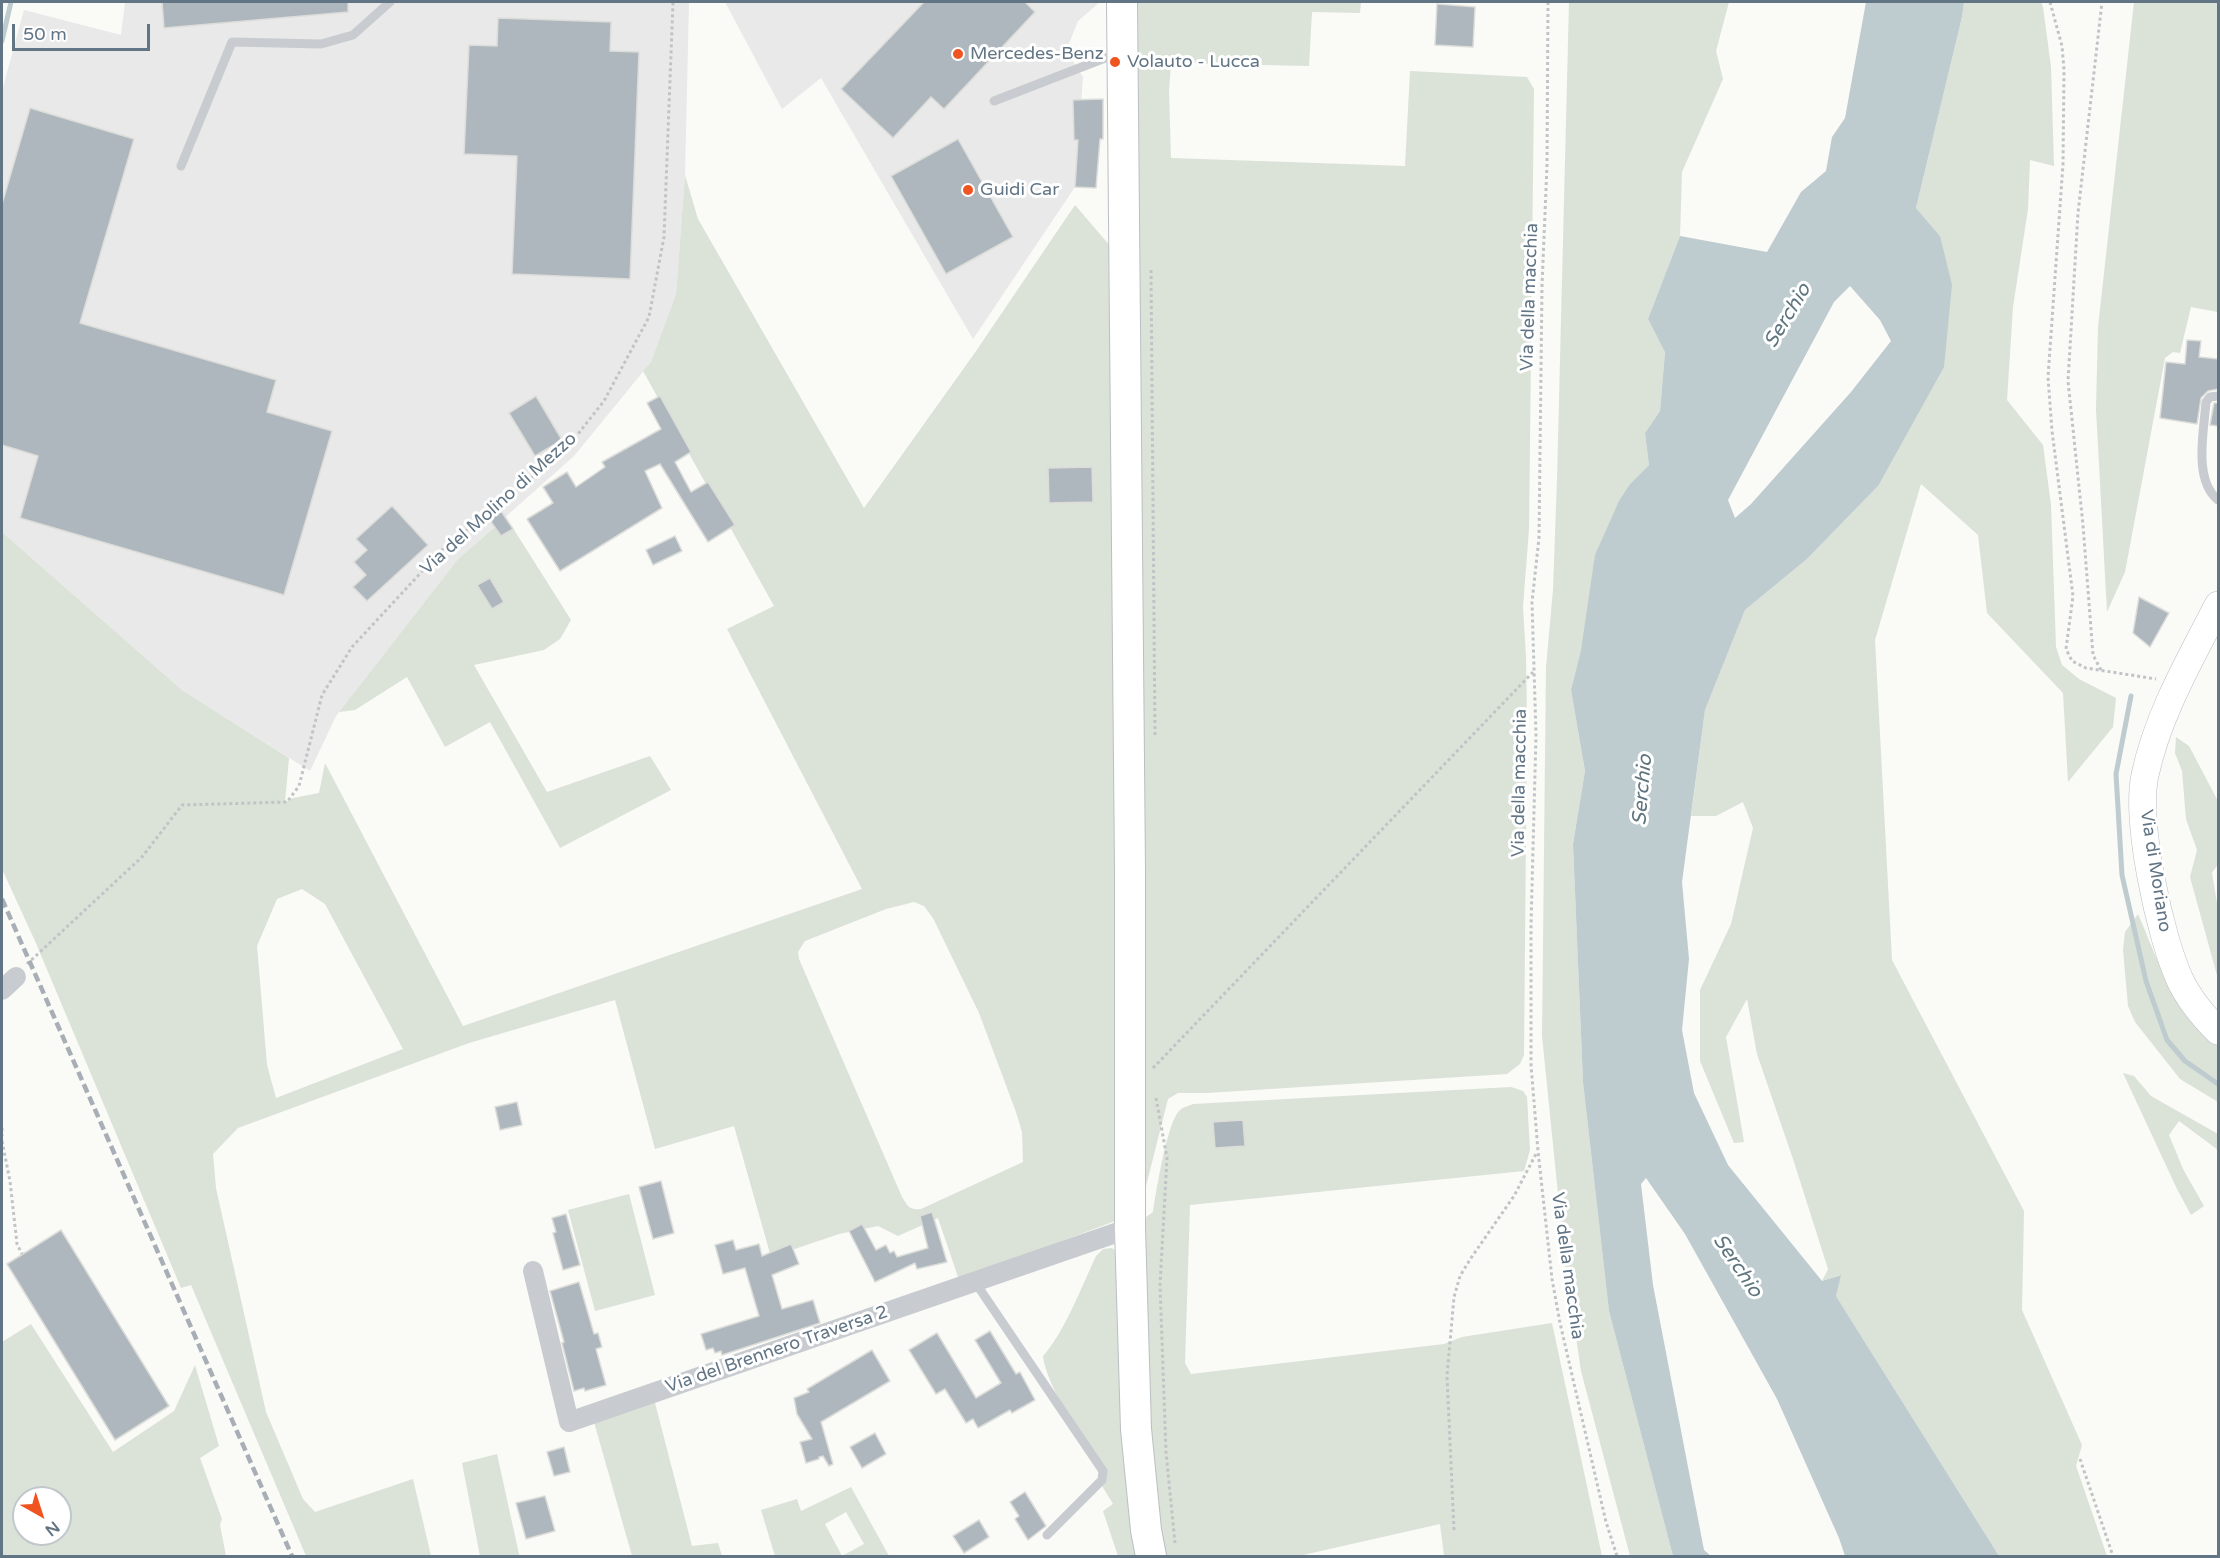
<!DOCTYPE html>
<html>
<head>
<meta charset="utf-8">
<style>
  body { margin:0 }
  #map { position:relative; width:2220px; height:1558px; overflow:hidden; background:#fafaf7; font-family:"Varela Round",sans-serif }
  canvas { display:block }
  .frame { position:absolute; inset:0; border:3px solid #627585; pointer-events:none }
  .north { position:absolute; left:12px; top:1486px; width:60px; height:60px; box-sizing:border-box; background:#fff; border:2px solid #c0c8ce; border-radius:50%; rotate:141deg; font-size:16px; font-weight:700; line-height:24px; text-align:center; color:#627585 }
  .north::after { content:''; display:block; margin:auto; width:21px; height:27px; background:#f05421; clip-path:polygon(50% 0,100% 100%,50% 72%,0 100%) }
  .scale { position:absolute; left:12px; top:24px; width:138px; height:27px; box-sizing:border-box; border:3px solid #627585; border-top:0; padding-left:8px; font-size:18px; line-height:21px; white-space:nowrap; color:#627585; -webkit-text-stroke:4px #fff; paint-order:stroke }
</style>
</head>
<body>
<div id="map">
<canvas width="2220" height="1558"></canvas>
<div class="frame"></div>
<div class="north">N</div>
<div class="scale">50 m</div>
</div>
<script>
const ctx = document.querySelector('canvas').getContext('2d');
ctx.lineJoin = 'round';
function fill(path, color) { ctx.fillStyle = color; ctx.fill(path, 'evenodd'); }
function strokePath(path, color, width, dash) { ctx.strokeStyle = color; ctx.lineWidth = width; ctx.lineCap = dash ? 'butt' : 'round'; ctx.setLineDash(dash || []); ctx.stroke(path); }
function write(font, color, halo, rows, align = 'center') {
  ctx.font = font + ' "Varela Round",sans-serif'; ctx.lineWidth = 6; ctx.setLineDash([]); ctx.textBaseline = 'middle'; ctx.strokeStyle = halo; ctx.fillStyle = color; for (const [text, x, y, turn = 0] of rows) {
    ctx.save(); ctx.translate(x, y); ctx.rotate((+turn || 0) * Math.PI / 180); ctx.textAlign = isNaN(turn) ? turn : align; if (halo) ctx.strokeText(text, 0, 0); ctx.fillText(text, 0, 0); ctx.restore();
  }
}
fill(new Path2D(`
  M 125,2 L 689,2 L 685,175 L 676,294 L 651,362 L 574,456 L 458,559 L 336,716 L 310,771 L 182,690 L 2,532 L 2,91 L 24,10 L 121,35 Z
  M 725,2 L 1100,2 L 1078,21 L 1066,51 L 1083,77 L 1075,187 L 973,339 L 821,78 L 782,109 Z`), '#e8e9e8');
fill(new Path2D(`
  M 1135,2 L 1361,2 L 1360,13 L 1312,12 L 1309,66 L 1171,63 L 1169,91 L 1171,158 L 1405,166 L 1410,71 L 1527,77 L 1534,89 L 1529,529 L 1523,607 L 1526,657 L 1527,722 L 1524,1055 L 1520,1064 L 1507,1074 L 1207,1093 L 1178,1093 L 1168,1099 L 1142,1202 Z
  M 1569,2 L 1729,2 L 1716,51 L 1723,79 L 1682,172 L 1680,236 L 1648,319 L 1665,351 L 1660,411 L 1645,433 L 1649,465 L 1630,484 L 1581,650 L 1571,690 L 1585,771 L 1573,844 L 1583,1082 L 1609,1311 L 1673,1556 L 1630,1556 L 1581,1371 L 1565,1263 L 1542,1036 L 1546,667 L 1553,590 L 1557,479 Z
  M 1964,2 L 2041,2 L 2043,7 L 2051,67 L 2054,166 L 2030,160 L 2028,209 L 2013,307 L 2007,400 L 2043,445 L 2051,505 L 2056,647 L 2062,665 L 2079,679 L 2116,698 L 2113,727 L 2068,782 L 2063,693 L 1987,613 L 1978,535 L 1921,484 L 1875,640 L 1892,960 L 2024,1211 L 2022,1310 L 2082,1445 L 2076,1466 L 2107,1556 L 1999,1556 L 1836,1296 L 1840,1275 L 1822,1281 L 1828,1269 L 1793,1159 L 1757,1054 L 1747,999 L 1726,1037 L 1744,1142 L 1734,1143 L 1700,1061 L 1700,990 L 1731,924 L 1753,828 L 1743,802 L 1716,816 L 1691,816 L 1705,710 L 1745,610 L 1807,559 L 1878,486 L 1940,236 L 1916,208 L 1962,17 Z
  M 2134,2 L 2218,2 L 2218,312 L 2191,307 L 2180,353 L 2173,352 L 2165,358 L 2125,572 L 2107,612 L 2096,409 L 2098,327 Z
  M 685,175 L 698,219 L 864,508 L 974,354 L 1075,205 L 1111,247 L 1120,1214 L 1115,1221 L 959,1280 L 938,1218 L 898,1236 L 878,1226 L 839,1234 L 771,1257 L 734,1126 L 655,1149 L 615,1000 L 469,1043 L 238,1128 L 213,1154 L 216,1188 L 266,1412 L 303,1499 L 315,1512 L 413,1479 L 431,1556 L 306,1556 L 191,1285 L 181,1288 L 35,941 L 2,869 L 2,532 L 182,690 L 289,758 L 285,802 L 293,798 L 319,793 L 325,763 L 463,1026 L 862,889 L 727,629 L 774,606 L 643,371 L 651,362 L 676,294 ZM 302,889 L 325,904 L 403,1049 L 276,1098 L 267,1065 L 257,946 L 277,899 ZM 914,902 L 924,906 L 933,918 L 979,1013 L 1016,1112 L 1022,1132 L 1023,1162 L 921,1209 C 910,1210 908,1207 902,1197 L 799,959 L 798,952 L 805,941 L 886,909 Z
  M 506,517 L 571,620 L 560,639 L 544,650 L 474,665 L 547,792 L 650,756 L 671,790 L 560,848 L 490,722 L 445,747 L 407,677 L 355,710 L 339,712 L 458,559 Z
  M 2176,737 L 2189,746 L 2218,801 L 2218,864 L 2212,873 L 2218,909 L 2218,979 L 2190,877 L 2197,850 L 2186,819 L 2182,771 L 2175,753 Z
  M 2138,914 C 2146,932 2152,949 2160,966 C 2172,995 2198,1017 2218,1039 L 2218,1102 L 2180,1079 L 2135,1022 L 2128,1006 L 2123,950 L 2125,932 Z
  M 2123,1073 L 2134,1076 L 2151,1096 L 2218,1134 L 2218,1150 L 2179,1121 L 2169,1135 L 2183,1169 L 2204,1206 L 2191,1215 L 2177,1189 Z
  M 1511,1087 L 1523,1091 L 1527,1097 L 1530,1150 L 1524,1171 L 1190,1205 L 1185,1363 L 1191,1374 L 1444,1344 L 1462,1337 L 1552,1323 L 1602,1556 L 1444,1556 L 1440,1524 L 1303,1555 L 1303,1556 L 1165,1556 C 1145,1448 1145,1337 1142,1227 L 1146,1217 L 1153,1212 C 1156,1193 1167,1121 1180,1110 C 1183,1107 1189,1106 1193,1104 Z
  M 629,1194 L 655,1295 L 595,1311 L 568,1210 Z
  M 1112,1248 L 1117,1252 L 1140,1556 L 1118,1556 L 1103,1511 L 1113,1504 L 1102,1486 L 1105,1475 C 1087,1446 1046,1387 1043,1356 C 1063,1335 1083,1284 1096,1256 L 1103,1249 Z
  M 31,1324 L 113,1452 L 174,1411 L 195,1365 L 219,1446 L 200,1458 L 222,1519 L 220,1525 L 226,1556 L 2,1556 L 2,1342 ZM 24,1498 L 60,1498 L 60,1534 L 24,1534 Z
  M 654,1399 L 692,1546 L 718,1543 L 722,1556 L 632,1556 L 594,1422 Z
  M 497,1454 L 519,1554 L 520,1556 L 480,1556 L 462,1463 Z
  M 851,1487 L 889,1556 L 775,1556 L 761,1510 L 797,1499 L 801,1511 ZM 846,1512 L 864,1544 L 842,1556 L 825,1524 Z`), '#dbe2d8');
fill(new Path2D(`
  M 1866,2 L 1964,2 L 1962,17 L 1916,208 L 1940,236 L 1952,285 L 1944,367 L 1878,486 L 1807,559 L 1745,610 L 1705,710 L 1682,882 L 1689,959 L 1682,1030 L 1694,1093 L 1728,1165 L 1822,1281 L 1841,1275 L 1836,1296 L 1999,1556 L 1845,1556 L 1839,1538 L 1777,1399 L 1685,1234 L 1646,1178 L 1641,1184 L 1653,1285 L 1704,1550 L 1711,1556 L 1673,1556 L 1609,1311 L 1583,1082 L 1573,844 L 1585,771 L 1571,690 L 1581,650 L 1595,555 L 1619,501 L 1630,484 L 1649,465 L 1645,433 L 1660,411 L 1665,352 L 1648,319 L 1680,236 L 1767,252 L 1801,192 L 1826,171 L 1832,137 L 1845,118 ZM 1850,286 L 1880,320 L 1891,341 L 1851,392 L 1751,504 L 1735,518 L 1728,500 L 1834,302 Z`), '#becbcf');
strokePath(new Path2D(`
  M 2,41 L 11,2
  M 2131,696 L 2116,774 L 2122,875 L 2146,981 L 2167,1040 L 2185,1061 L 2218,1084`), '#becbcf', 5);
const building = new Path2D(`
  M 162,2 L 348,2 L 348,12 L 164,28 Z
  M 924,2 L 1025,2 L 1035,12 L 944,109 L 931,97 L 893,138 L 841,89 Z
  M 1437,4 L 1475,7 L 1473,47 L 1435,45 Z
  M 498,18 L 611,22 L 610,51 L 639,52 L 630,279 L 512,274 L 517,156 L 464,154 L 469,45 L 497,46 Z
  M 1103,99 L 1103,139 L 1100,139 L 1096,188 L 1075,187 L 1078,140 L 1074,140 L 1073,100 Z
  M 30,108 L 134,139 L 80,323 L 276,380 L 267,412 L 332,431 L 284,595 L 20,518 L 38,456 L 2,445 L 2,204 Z
  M 958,139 L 1013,237 L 946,274 L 891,176 Z
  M 2187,340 L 2201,341 L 2199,357 L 2218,359 L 2218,389 L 2208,391 L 2201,398 L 2197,424 L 2160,418 L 2166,362 L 2185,364 Z
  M 536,396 L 562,440 L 535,456 L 509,413 Z
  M 660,396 L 691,452 L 675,462 L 691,492 L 708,482 L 735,525 L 708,542 L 660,464 L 645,471 L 662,508 L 560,571 L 527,519 L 553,503 L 543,487 L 567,472 L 576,487 L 605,467 L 602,462 L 661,429 L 647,403 Z
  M 2214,403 L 2218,403 L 2218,426 L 2210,425 Z
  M 1092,467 L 1093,502 L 1049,503 L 1048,468 Z
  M 392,506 L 428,545 L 367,601 L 353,587 L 366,575 L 354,562 L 367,550 L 356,539 Z
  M 499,508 L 513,529 L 501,536 L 487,516 Z
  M 675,536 L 682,551 L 653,565 L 646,550 Z
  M 490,578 L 504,602 L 492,609 L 477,585 Z
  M 2139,597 L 2169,613 L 2150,647 L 2133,633 Z
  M 517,1102 L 522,1125 L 500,1130 L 495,1107 Z
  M 1243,1120 L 1245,1146 L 1215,1148 L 1213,1122 Z
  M 661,1181 L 674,1233 L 653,1239 L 639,1187 Z
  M 932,1212 L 947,1262 L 917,1269 L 915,1263 L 875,1282 L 849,1231 L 862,1224 L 876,1250 L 886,1245 L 890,1253 L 894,1251 L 897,1257 L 928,1248 L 920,1216 Z
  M 566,1214 L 580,1265 L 563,1270 L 553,1233 L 556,1232 L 552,1218 Z
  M 61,1230 L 169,1406 L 115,1440 L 7,1264 Z
  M 733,1240 L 736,1250 L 759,1244 L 762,1256 L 791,1244 L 799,1264 L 772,1275 L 782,1309 L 813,1300 L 820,1323 L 722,1355 L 721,1351 L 715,1353 L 713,1348 L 706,1350 L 701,1334 L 759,1316 L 745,1268 L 723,1274 L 715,1245 Z
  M 579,1282 L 594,1334 L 598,1333 L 602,1347 L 596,1349 L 606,1385 L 585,1391 L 584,1388 L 574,1391 L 562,1343 L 564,1342 L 550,1291 Z
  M 990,1331 L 1016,1374 L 1020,1372 L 1035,1400 L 1012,1413 L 1010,1410 L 978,1428 L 973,1419 L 966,1423 L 945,1389 L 936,1394 L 909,1350 L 937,1333 L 976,1398 L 1001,1383 L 975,1340 Z
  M 872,1350 L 890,1381 L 821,1422 L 833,1464 L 829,1466 L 823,1456 L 819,1457 L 819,1459 L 806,1463 L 800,1442 L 812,1439 L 797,1414 L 794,1398 L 809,1392 L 807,1389 Z
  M 875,1433 L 886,1454 L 862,1468 L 850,1447 Z
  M 564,1447 L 570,1472 L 554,1476 L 547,1452 Z
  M 1025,1492 L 1046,1526 L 1028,1540 L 1015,1519 L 1019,1516 L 1010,1502 Z
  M 545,1496 L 555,1531 L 526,1539 L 516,1503 Z
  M 979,1520 L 989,1537 L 964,1553 L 953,1536 Z`);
fill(building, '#adb7bd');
strokePath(building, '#dcdcd9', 1.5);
const secondary = new Path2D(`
  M 2218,605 C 2190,660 2158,714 2145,775 C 2135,821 2160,937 2180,980 C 2189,999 2203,1016 2218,1031`);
const primary = new Path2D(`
  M 1122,2 L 1130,871 L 1130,1228 L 1136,1429 L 1146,1530 L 1151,1556`);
strokePath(secondary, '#b9bfc4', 28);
strokePath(primary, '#babfc3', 32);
strokePath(new Path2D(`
  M 1548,2 L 1547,165 L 1542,286 L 1539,538 L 1532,602 L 1536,735 L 1531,925 L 1531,1065 L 1538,1151 L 1552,1279 L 1560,1323 L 1606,1522 L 1617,1556
  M 2050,2 L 2062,46 L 2064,70 L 2063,164 L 2048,377 L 2052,431 L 2073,596 L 2066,649 L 2072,661 L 2086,668 L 2156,679
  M 1151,270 L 1155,735
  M 2101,670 L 2093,655 L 2083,525 L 2068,381 L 2078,213 L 2102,2
  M 27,964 L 142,857 L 182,805 L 287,802 L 299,786 L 322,695 L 352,647 L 441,551 L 547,465 L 574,439 L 604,401 L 649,317 L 664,237 L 673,2
  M 1153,1068 L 1533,672
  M 1156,1098 L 1167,1158 L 1160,1285 L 1166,1452 L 1175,1543
  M 2,1128 L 2,1136
  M 2,1141 L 10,1181 L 17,1244 L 22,1254
  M 2080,1459 L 2113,1556
  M 1454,1530 L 1447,1376 L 1454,1297 L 1460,1276 L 1471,1258 L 1514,1196 L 1537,1152`), '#c1c4c6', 3, [3, 3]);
strokePath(new Path2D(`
  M 994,101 L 1118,53
  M 181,166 L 232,42 L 321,44 L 353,35 L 390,2
  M 2218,396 L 2210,397 L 2206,402 C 2204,430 2193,480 2218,500
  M 975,1282 L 1103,1471 L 1102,1480 L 1047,1535`), '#c8ccd0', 9);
strokePath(new Path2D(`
  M 2,990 L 16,977
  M 533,1271 L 569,1422 L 1130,1228`), '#c8ccd0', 20);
strokePath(secondary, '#fff', 27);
strokePath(primary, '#fff', 30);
strokePath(new Path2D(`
  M 2,899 L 292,1556`), '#a7aeb5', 4.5, [9, 4.5]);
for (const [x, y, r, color] of [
  [958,54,6,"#f05421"],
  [1115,62,6,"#f05421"],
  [968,190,6,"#f05421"]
]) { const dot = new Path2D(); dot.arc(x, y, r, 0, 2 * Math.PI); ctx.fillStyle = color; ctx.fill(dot); strokePath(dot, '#fff', 2); }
write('18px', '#627585', '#fff', [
  ["Mercedes-Benz",970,54],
  ["Volauto - Lucca",1127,62],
  ["Guidi Car",980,190]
], 'left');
write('18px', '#627585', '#fff', [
  ["Via della macchia",1530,297,-88],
  ["Via del Molino di Mezzo",499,504,-42],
  ["Via della macchia",1520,783,-89],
  ["Via di Moriano",2155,871,81],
  ["Via della macchia",1567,1266,82],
  ["Via del Brennero Traversa 2",777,1350,-19]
]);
write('italic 20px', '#5e757e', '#fff', [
  ["Serchio",1788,316,-59],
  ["Serchio",1643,790,-85],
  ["Serchio",1737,1266,56]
]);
</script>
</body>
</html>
